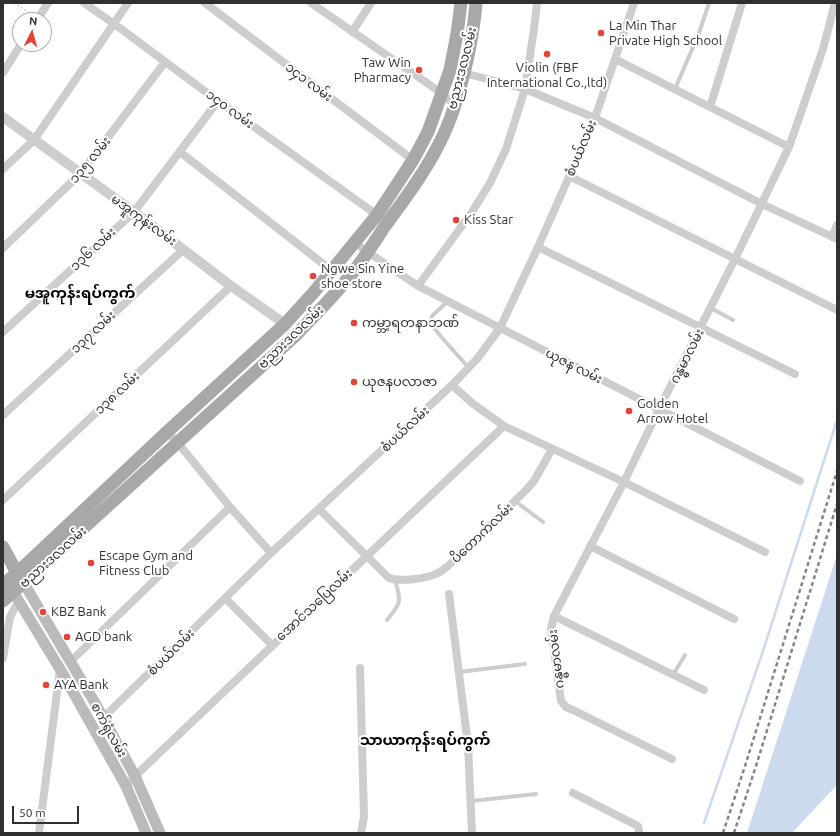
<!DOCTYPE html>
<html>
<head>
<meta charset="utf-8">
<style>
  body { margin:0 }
  #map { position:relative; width:840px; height:836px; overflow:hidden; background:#fff; font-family:Ubuntu,sans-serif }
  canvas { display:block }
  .frame { position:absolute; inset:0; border:4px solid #303030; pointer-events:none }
  .north { position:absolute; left:12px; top:12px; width:40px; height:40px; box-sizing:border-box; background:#fff; border:1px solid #acacac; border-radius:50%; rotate:6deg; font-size:11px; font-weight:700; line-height:16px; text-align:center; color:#303030 }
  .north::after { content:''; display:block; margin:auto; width:14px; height:18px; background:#e64334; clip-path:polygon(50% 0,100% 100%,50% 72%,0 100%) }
  .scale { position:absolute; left:12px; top:806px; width:67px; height:18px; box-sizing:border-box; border:2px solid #303030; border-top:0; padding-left:5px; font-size:12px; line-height:14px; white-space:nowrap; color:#303030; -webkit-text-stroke:3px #fff; paint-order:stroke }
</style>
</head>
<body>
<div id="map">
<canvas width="840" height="836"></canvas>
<div class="frame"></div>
<div class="north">N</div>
<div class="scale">50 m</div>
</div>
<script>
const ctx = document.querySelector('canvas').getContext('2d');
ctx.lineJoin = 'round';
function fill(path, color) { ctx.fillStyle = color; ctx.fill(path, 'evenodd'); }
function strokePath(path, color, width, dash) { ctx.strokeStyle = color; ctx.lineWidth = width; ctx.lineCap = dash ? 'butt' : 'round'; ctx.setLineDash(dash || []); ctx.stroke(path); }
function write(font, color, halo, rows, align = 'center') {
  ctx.font = font + ' Ubuntu,"Noto Sans Myanmar",sans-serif'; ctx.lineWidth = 4; ctx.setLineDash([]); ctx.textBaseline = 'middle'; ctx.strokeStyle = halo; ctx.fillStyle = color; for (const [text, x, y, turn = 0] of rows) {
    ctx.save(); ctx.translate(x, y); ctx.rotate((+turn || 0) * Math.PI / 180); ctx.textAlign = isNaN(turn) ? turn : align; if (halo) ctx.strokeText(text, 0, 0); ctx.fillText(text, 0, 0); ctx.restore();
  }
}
fill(new Path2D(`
  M 837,555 L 837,785 L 792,833 L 747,833 Z`), '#cbdaed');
strokePath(new Path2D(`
  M 704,823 L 762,654 L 837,420`), '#cbdaed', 2.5);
strokePath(new Path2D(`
  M 14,3 L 31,14`), '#cdcdcd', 1.5, [2, 2]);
strokePath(new Path2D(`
  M 675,89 L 699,33 L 709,3
  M 448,301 L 432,316 L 430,323 L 443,339 L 469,368
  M 711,308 L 733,320
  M 515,501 L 543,522
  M 387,620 C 402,602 401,602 395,580
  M 459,672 L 525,664
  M 673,675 L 685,655
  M 471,801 L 536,794`), '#cdcdcd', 4);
strokePath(new Path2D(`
  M 84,3 L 113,23 L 218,101 L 377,215
  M 205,3 L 413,160
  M 311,3 L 443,94 L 454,105
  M 37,20 L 48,3
  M 352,32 L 371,3
  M 615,59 L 789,147
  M 3,73 L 21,44
  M 464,73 L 525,89 L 595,118 L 762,204 L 837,239
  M 710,107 L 742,3
  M 180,152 L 331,270
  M 3,169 L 34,140 L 128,3
  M 569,176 L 837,310
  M 832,237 L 837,225
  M 353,242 L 418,286 L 800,481
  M 538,247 L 795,374
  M 3,248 L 81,173 L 165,62
  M 418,286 L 472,212 L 490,183 L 506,149 L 525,89 L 534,29 L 537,3
  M 3,332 L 134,212 L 218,101
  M 452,385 L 472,403 L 504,426 L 624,482 L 765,552
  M 3,415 L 184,249
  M 167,432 L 178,443 L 230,507 L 271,553
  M 3,500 L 231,286
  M 319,509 L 389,578 C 401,582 426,579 438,573 C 441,572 445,568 448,566 L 526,490 L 534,481 L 552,449
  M 590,546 L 734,619
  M 449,594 L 468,745 L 472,833
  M 225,598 L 272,645
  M 554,616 L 704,690
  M 3,658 L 10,617 L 18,602
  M 70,662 L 230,507
  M 360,668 L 364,817 L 361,833
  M 103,718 L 271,553 L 452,385 L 477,359 L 500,328 L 538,247 L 595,118 L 634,3
  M 672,759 L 573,710 L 566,707 L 561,701 L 551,629 L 554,616 L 624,482 L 659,409 L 735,259 L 789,147 L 823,49 L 835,3
  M 126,786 L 135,776 L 504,426
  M 573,793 L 638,826 L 639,831 L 638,833
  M 39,833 L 60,669`), '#cdcdcd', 8);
strokePath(new Path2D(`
  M 3,117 L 134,212 L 231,286 L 285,324`), '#cdcdcd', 10);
strokePath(new Path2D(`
  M 19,575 L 95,703 L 135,776 L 160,833
  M 9,585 L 60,669 L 126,786 L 146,833`), '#bababa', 11);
strokePath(new Path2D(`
  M 3,547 L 17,573
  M 3,585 L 17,573 L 167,432 L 285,324 L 314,292 L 377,215 L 413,160 L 428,132 L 450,70 L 457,34 L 461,3
  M 3,601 L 295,336 C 315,315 336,294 354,271 C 365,257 375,241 385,226 C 405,199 426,171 441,140 C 459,104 473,43 476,3`), '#a8a8a8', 13);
strokePath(new Path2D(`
  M 723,833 L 746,763 L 837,471
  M 734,833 L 756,766 L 837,504`), '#858585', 2.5, [4, 3]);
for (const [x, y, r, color] of [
  [601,33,4,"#e64334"],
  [547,54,4,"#e64334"],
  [419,70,4,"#e64334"],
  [456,220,4,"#e64334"],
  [313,276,4,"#e64334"],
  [354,323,4,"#e64334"],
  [354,382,4,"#e64334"],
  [629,411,4,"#e64334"],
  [91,563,4,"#e64334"],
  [43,612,4,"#e64334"],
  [67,637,4,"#e64334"],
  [46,685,4,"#e64334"]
]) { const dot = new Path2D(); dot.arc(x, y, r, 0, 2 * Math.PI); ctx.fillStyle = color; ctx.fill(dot); strokePath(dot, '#fff', 1.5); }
write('13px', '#303030', '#fff', [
  ["La Min Thar",609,26],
  ["Private High School",609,41],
  ["Taw Win",411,63,"right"],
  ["Pharmacy",411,78,"right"],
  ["Violin (FBF",547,68,"center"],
  ["International Co.,ltd)",547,83,"center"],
  ["Kiss Star",464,220],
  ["Ngwe Sin Yine",321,269],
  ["shoe store",321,284],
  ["ကမ္ဘာ့ရတနာဘဏ်",362,323],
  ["ယုဇနပလာဇာ",362,382],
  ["Golden",637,404],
  ["Arrow Hotel",637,419],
  ["Escape Gym and",99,556],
  ["Fitness Club",99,571],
  ["KBZ Bank",51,612],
  ["AGD bank",75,637],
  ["AYA Bank",54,685]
], 'left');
write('13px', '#303030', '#fff', [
  ["ဗညားဒလလမ်း",462,68,-76],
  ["၁၄၁ လမ်း",309,82,37],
  ["၁၄၀ လမ်း",230,109,36],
  ["စံပယ်လမ်း",581,148,-67],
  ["၁၃၅ လမ်း",90,160,-50],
  ["မအူကုန်းလမ်း",144,220,36],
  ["၁၃၆ လမ်း",93,249,-43],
  ["၁၃၇ လမ်း",93,332,-43],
  ["ဗညားဒလလမ်း",291,337,-44],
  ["ဂန္ဓမာလမ်း",687,356,-63],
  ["ယုဇန လမ်း",574,366,27],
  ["၁၃၈ လမ်း",117,393,-43],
  ["စံပယ်လမ်း",405,429,-43],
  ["ပိတောက်လမ်း",482,533,-44],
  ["ဗညားဒလလမ်း",53,557,-42],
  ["အောင်သပြေလမ်း",314,605,-43],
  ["စံပယ်လမ်း",171,652,-45],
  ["ဂန္ဓမာလမ်း",556,659,-97],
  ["စက်ရုံလမ်း",109,730,61]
]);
write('bold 15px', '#000', '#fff', [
  ["မအူကုန်းရပ်ကွက်",80,293],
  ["သာယာကုန်းရပ်ကွက်",425,740]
]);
</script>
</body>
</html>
